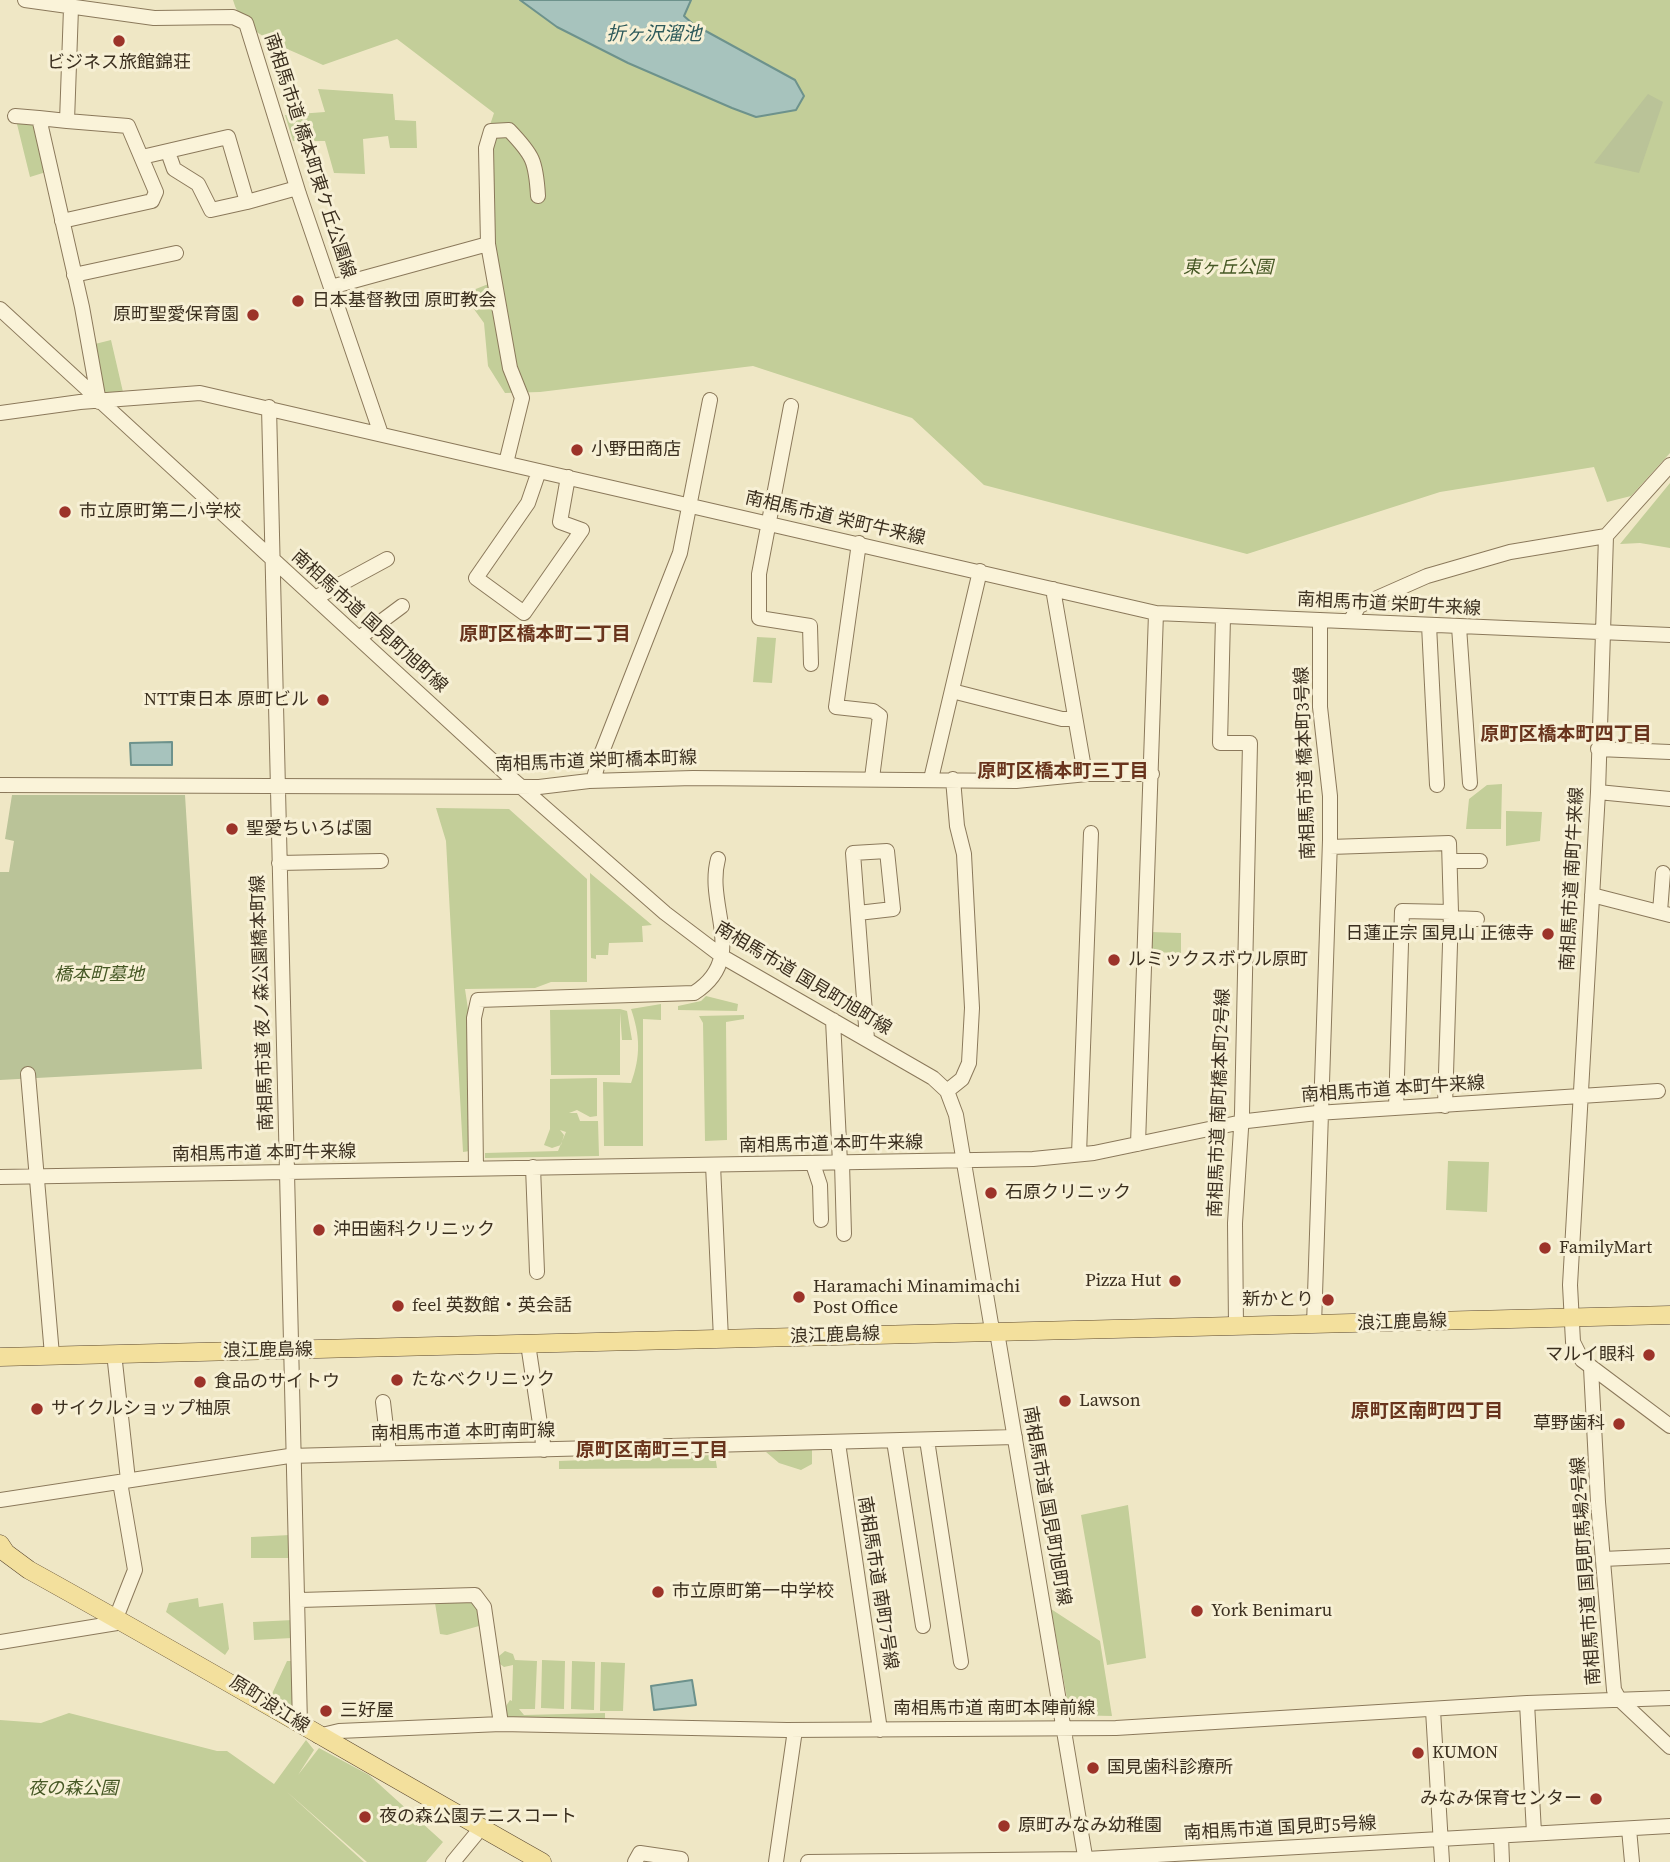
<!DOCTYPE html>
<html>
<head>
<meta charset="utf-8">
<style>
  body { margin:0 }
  canvas { display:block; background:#efe7c5 }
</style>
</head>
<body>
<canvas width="1670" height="1862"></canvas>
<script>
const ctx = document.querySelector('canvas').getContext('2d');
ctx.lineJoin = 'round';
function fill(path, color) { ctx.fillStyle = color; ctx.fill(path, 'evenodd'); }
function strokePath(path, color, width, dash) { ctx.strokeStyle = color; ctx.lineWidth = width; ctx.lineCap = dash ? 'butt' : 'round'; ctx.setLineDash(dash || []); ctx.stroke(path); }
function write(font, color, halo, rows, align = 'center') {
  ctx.font = font + ' "Source Serif 4","Noto Sans JP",serif'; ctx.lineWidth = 6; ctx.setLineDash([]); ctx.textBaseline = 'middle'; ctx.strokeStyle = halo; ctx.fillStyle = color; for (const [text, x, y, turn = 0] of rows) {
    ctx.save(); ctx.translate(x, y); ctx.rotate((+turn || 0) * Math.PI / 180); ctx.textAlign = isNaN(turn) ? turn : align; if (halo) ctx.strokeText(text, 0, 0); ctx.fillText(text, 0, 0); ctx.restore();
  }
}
fill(new Path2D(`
  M 233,0 L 1670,0 L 1670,453 L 1631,496 L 1607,502 L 1594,467 L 1440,492 L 1247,554 L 984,485 L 912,418 L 753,366 L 540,392 L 505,393 L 488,366 L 484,323 L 463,294 L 491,283 L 481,152 L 494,113 L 397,39 L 323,65 C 293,50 242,36 233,0 Z
  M 318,89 L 393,94 L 395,120 L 416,121 L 417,148 L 390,148 L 388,136 L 363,139 L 365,174 L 334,173 L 325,141 L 293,141 L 285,115 L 325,112 Z
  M 16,120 L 35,121 L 46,172 L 30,177 Z
  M 111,340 L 123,392 L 102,392 L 91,345 Z
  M 1670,483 L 1670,548 L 1640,543 L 1620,544 Z
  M 757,637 L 776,638 L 772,683 L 753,682 Z
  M 1502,784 L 1501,829 L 1466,829 L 1469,799 L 1487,785 Z
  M 436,808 L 509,809 L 587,879 L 587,982 L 551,982 L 535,988 L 465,989 L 469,1016 L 470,1151 L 463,1152 L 446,841 Z
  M 1506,811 L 1542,812 L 1540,841 L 1506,846 Z
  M 590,873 L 652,925 L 642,926 L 643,942 L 609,943 L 608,955 L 596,955 L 596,959 L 591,958 Z
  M 1151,932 L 1181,933 L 1181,953 L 1150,952 Z
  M 706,996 L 738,1004 L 737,1011 L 678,1010 L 678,1006 L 701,1001 Z
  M 661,1004 L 661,1020 L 643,1019 L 643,1146 L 604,1146 L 603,1082 L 631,1083 C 641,1056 640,1035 631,1009 Z
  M 620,1009 L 627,1011 L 632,1040 L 622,1040 L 620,1012 L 620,1075 L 551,1075 L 550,1010 Z
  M 744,1015 L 744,1019 L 726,1022 L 727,1140 L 705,1141 L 703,1023 L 699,1016 Z
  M 597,1078 L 597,1116 L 590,1117 L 577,1110 L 569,1113 L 577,1113 L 580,1121 L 598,1121 L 599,1156 L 485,1158 L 485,1153 L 558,1151 L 566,1132 L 560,1130 L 564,1135 L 561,1145 L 552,1148 L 544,1145 L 550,1129 L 550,1079 Z
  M 1448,1161 L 1489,1162 L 1487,1212 L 1446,1210 Z
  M 812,1449 L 812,1464 L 801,1470 L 779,1463 L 766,1452 Z
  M 715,1455 L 717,1468 L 559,1469 L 559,1461 Z
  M 1128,1505 L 1146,1658 L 1107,1665 L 1081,1515 Z
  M 290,1535 L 290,1558 L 251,1558 L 251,1537 Z
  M 198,1598 L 199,1607 L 223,1603 L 229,1649 L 225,1655 L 166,1612 L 169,1603 Z
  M 472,1601 L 479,1611 L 479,1626 L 447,1635 L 440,1634 L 435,1603 Z
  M 1051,1609 L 1100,1641 L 1112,1716 L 1070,1715 Z
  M 293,1620 L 292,1638 L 254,1640 L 253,1622 Z
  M 505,1651 L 513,1654 L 515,1660 L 537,1661 L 535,1709 L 519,1709 L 524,1715 L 605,1713 L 605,1724 L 505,1720 L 504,1709 L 510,1700 L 512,1701 L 513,1665 L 504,1667 L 500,1664 L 499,1656 Z
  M 542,1660 L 565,1661 L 564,1709 L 541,1708 Z
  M 287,1661 L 294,1661 L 293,1706 L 271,1696 Z
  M 572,1661 L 595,1662 L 594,1710 L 571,1709 Z
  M 601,1662 L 625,1663 L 623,1711 L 600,1711 Z
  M 69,1713 L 217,1751 L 227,1751 L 274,1784 L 306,1740 L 314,1750 L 298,1775 L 319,1748 L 369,1775 L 443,1842 L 426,1862 L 367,1862 L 286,1791 L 364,1862 L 0,1862 L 0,1720 L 41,1723 Z`), '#c3ce99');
fill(new Path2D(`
  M 1648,94 L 1663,102 L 1639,173 L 1594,163 Z
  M 12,795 L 185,795 L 202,1069 L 0,1080 L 0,872 L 9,872 L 14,841 L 5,839 Z`), '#bac398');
const water = new Path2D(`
  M 520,0 L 691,0 L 684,16 L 693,24 L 795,80 L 804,96 L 796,110 L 756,117 L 732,108 L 628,63 L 557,27 Z
  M 172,742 L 172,765 L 131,765 L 130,743 Z
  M 692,1680 L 696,1705 L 654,1710 L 651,1686 Z`);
fill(water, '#a7c3bd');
strokePath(water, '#6d928c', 2);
const minor = new Path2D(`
  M 25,0 L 154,18 L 233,17 L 246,23 L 299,194 L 381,434
  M 15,116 L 39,118
  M 67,121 L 39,118 L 82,307 L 99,402
  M 168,152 L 174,169 L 198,184 L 211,210 L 247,202
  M 142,157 L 228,137 L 247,202 L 297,188
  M 62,221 L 152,201 L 156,192 L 128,126 L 67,121 L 71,8
  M 488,244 L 486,148 L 491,131 L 509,130 C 533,155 536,161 538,196
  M 74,275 L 176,253
  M 331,287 L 488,244 L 510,368 L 522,398 L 506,463
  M 0,309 L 511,778 L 665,913 L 723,957 L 933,1078 L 947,1091 L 956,1115 L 991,1324 L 998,1338 L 1086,1862
  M 791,406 L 759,574 L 759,618 L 810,626 L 811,664
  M 269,407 L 300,1724
  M 0,413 L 80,402 L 200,393 L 1156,613 L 1670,635
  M 1670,465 L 1606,536 L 1598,792 L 1570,1285 L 1573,1342 L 1582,1360 L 1670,1426
  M 539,471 L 528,503 L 476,578 L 524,613 L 582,530 L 560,522 L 568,477
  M 859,543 L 836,707 L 873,711 L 880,716 L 872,778
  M 1053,589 L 1085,774
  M 315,598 L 387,559
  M 1223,617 L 1220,743 L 1250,743 L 1242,1113 L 1235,1223 L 1236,1327
  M 1350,621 L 1359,606 L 1427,576 L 1510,552 L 1606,536
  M 1429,625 L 1437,785
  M 1459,627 L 1470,783
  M 359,638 L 402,606
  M 952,691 L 1062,719 L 1074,719
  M 1598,749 L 1670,752
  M 931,779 L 980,571
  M 593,781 L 600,757 L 680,553 L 710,400
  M 0,785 L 539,787 L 589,781 L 693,778 L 1016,781 L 1087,774 L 1152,774
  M 1598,792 L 1670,799
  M 1330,847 L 1449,843 L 1451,912 L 1445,1106
  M 1451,861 L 1480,861
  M 279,863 L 381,861
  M 1592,895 L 1670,915
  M 1660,912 L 1663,873
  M 858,913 L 893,909 L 887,851 L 853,853 L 867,1039
  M 1451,918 L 1477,919
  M 833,1020 L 840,1163
  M 28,1074 L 52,1355
  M 947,1091 L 962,1079 L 969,1063 L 972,1008 L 964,854 L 957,826 L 953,779
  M 1396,1108 L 1402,911 L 1451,912
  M 1138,1144 L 1156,613
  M 1079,1154 L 1091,833
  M 842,1163 L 844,1234
  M 813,1164 L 820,1185 L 821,1220
  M 713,1165 L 721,1339
  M 533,1167 L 537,1272
  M 476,1168 L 474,1018 L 478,1000 L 694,993 C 749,958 705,907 718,859
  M 0,1177 L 1033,1159 L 1094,1153 L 1247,1121 L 1317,1113 L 1658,1091
  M 1314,1325 L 1330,840 L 1330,796 L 1320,707 L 1320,620
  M 528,1344 L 544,1450
  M 114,1353 L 128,1480
  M 1591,1368 L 1598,1502 L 1614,1690 L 1619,1699 L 1670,1747
  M 383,1402 L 389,1453
  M 927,1440 L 961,1662
  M 894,1441 L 923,1626
  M 838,1443 L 880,1730
  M 0,1500 L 289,1456 L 1015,1437
  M 1603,1559 L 1670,1556
  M 300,1600 L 475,1595 L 484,1607 L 501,1724
  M 116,1618 L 135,1570 L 120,1482
  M 0,1642 L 123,1622
  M 1527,1703 L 1534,1833
  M 1433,1710 L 1442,1862
  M 318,1736 L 339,1731 L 501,1724 L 787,1730 L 1116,1728 L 1527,1703 L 1670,1698
  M 1629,1829 L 1632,1862
  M 1501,1836 L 1502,1862
  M 453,1862 L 481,1828
  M 635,1862 L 640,1853 L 681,1859
  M 776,1862 L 795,1730
  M 808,1862 L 1086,1859 L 1670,1826`);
const major = new Path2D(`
  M 0,1357 L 1670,1315
  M 0,1544 L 6,1553 L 29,1570 C 201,1665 370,1765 542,1862`);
strokePath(minor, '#8b795b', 16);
strokePath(major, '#59462f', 19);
strokePath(minor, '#faf3d9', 14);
strokePath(major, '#f3e09d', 18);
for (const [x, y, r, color] of [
  [119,41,7,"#9c3329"],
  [298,301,7,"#9c3329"],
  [253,315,7,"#9c3329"],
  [577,450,7,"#9c3329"],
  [65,512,7,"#9c3329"],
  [323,700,7,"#9c3329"],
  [232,829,7,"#9c3329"],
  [1548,934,7,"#9c3329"],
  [1114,960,7,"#9c3329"],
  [991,1193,7,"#9c3329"],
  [319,1230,7,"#9c3329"],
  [1545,1248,7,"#9c3329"],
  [1175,1281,7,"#9c3329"],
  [799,1297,7,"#9c3329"],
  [1328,1300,7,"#9c3329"],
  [398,1306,7,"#9c3329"],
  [1649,1355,7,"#9c3329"],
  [397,1380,7,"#9c3329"],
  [200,1382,7,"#9c3329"],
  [1065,1401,7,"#9c3329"],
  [37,1409,7,"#9c3329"],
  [1619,1424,7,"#9c3329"],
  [658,1592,7,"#9c3329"],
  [1197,1611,7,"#9c3329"],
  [326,1711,7,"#9c3329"],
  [1418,1753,7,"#9c3329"],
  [1093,1768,7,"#9c3329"],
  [1596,1799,7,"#9c3329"],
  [365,1817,7,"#9c3329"],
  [1004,1826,7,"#9c3329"]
]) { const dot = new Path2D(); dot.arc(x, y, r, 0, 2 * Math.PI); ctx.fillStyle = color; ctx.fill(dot); strokePath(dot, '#f7f0d5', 2.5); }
write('18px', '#3b2f1f', '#f7f0d5', [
  ["ビジネス旅館錦荘",119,63,"center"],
  ["日本基督教団 原町教会",312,301],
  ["原町聖愛保育園",239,315,"right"],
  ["小野田商店",591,450],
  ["市立原町第二小学校",79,512],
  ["NTT東日本 原町ビル",309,700,"right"],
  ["聖愛ちいろば園",246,829],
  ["日蓮正宗 国見山 正徳寺",1534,934,"right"],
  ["ルミックスボウル原町",1128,960],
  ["石原クリニック",1005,1193],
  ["沖田歯科クリニック",333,1230],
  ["FamilyMart",1559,1248],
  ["Pizza Hut",1161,1281,"right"],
  ["Haramachi Minamimachi",813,1287],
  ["Post Office",813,1308],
  ["新かとり",1314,1300,"right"],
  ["feel 英数館・英会話",412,1306],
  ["マルイ眼科",1635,1355,"right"],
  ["たなべクリニック",411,1380],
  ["食品のサイトウ",214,1382],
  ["Lawson",1079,1401],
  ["サイクルショップ柚原",51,1409],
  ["草野歯科",1605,1424,"right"],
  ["市立原町第一中学校",672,1592],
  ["York Benimaru",1211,1611],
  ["三好屋",340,1711],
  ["KUMON",1432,1753],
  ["国見歯科診療所",1107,1768],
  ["みなみ保育センター",1582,1799,"right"],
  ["夜の森公園テニスコート",379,1817],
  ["原町みなみ幼稚園",1018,1826]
], 'left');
write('18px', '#3b2f1f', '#f7f0d5', [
  ["南相馬市道 橋本町東ケ丘公園線",309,156,72],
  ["南相馬市道 栄町牛来線",835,519,13],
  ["南相馬市道 栄町牛来線",1389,605,3],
  ["南相馬市道 国見町旭町線",369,622,42],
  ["南相馬市道 栄町橋本町線",596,762,-2],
  ["南相馬市道 橋本町3号線",1306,763,-92],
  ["南相馬市道 南町牛来線",1573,879,-87],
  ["南相馬市道 国見町旭町線",803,979,31],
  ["南相馬市道 夜ノ森公園橋本町線",263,1003,-92],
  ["南相馬市道 本町牛来線",1393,1090,-4],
  ["南相馬市道 南町橋本町2号線",1220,1103,-88],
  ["南相馬市道 本町牛来線",831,1145,-1],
  ["南相馬市道 本町牛来線",264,1154,-1],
  ["浪江鹿島線",1402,1323,-2],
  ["浪江鹿島線",835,1336,-2],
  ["浪江鹿島線",268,1351,-1],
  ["南相馬市道 本町南町線",463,1433,-1],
  ["南相馬市道 国見町旭町線",1046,1506,80],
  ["南相馬市道 国見町馬場2号線",1587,1571,-94],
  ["南相馬市道 南町7号線",877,1583,81],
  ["原町浪江線",269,1705,32],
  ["南相馬市道 南町本陣前線",994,1709],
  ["南相馬市道 国見町5号線",1280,1829,-3]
]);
write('italic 18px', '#465825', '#f7f0d5', [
  ["東ヶ丘公園",1228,268],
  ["橋本町墓地",99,975],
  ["夜の森公園",73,1789]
]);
write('italic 19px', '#2e5a5b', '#f7f0d5', [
  ["折ヶ沢溜池",654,35]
]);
write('bold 19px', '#69341d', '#f7f0d5', [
  ["原町区橋本町二丁目",545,635],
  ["原町区橋本町四丁目",1566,735],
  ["原町区橋本町三丁目",1063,772],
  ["原町区南町四丁目",1427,1412],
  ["原町区南町三丁目",652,1451]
]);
</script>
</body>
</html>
